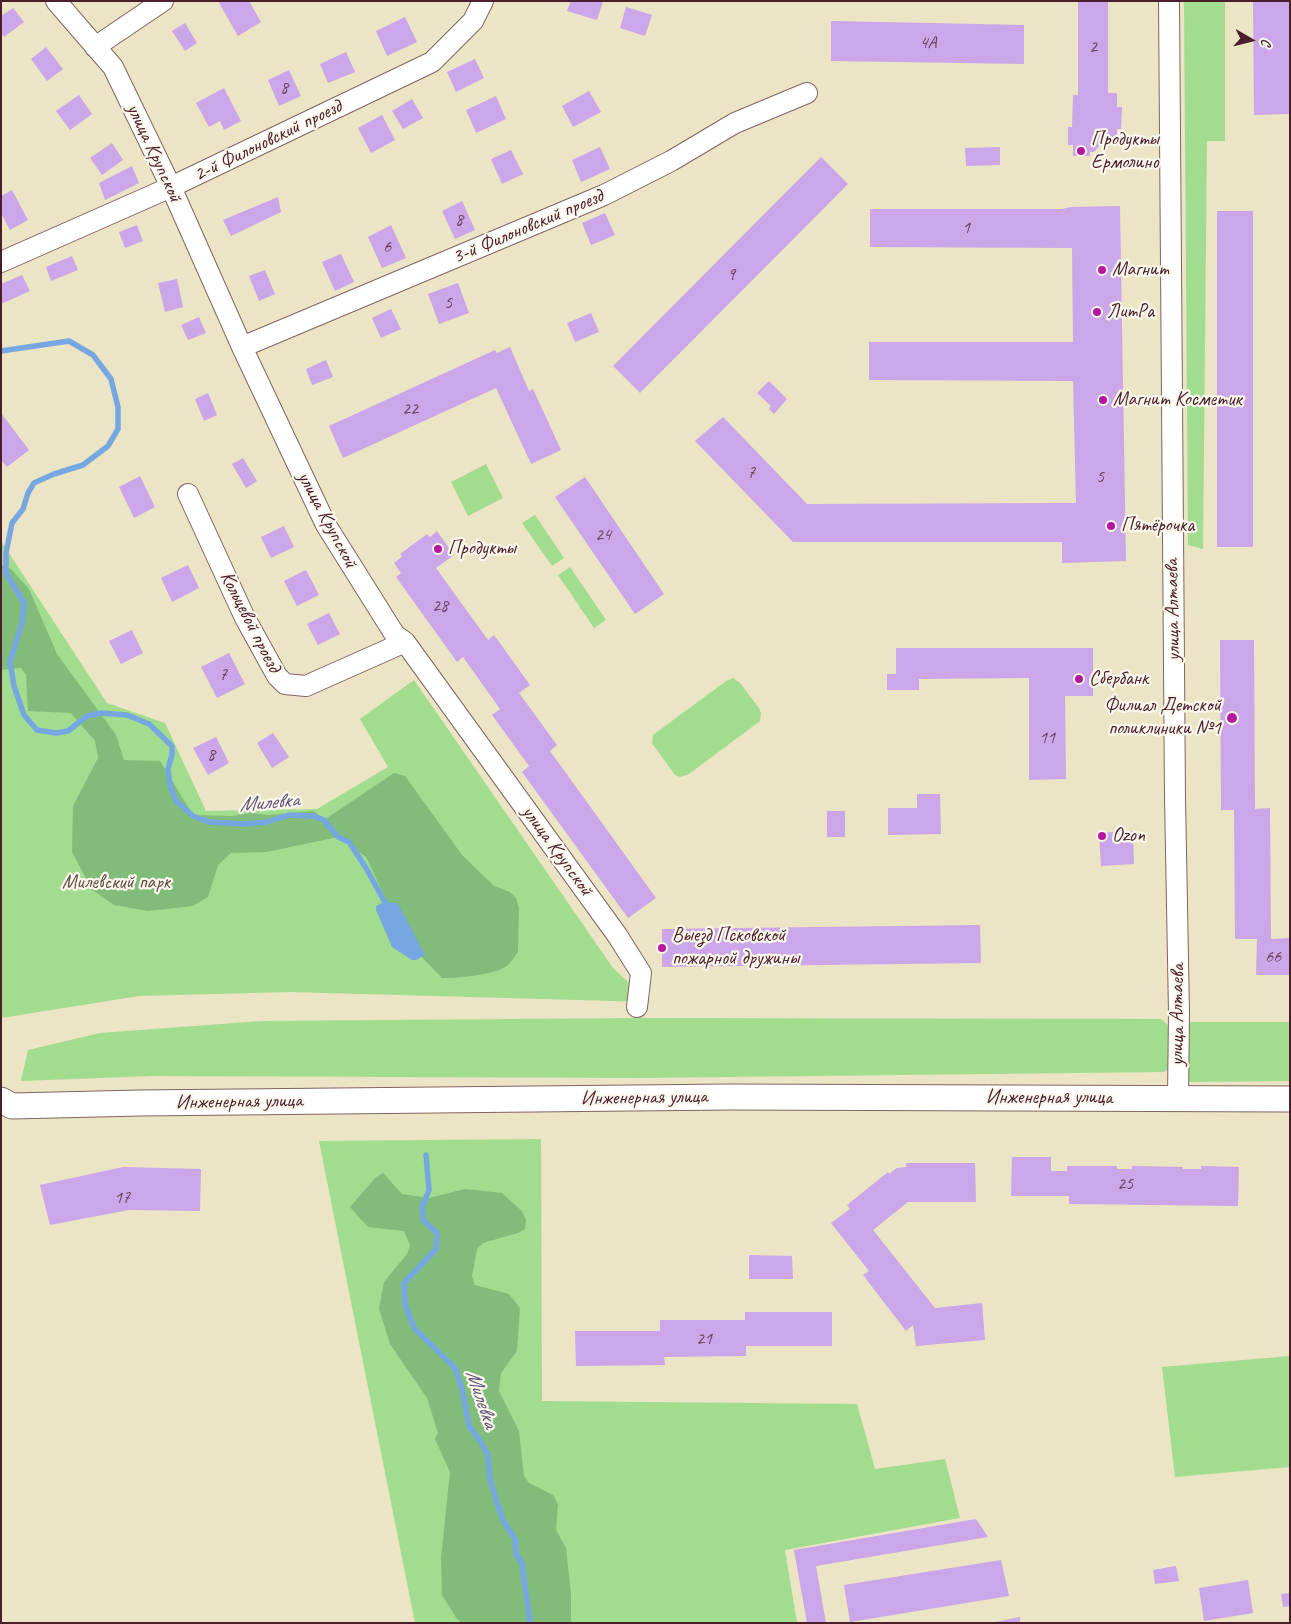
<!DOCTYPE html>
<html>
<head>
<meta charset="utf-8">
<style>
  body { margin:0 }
  #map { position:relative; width:1291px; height:1624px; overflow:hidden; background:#ebe4c5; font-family:Caveat,sans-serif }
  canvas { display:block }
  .frame { position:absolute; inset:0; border:2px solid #4a1f2b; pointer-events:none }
  .north { position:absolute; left:1226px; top:15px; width:50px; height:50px; -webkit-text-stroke:4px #fbf7ec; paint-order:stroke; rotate:98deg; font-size:14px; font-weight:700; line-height:20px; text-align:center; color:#4a1f2b }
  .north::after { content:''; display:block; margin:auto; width:18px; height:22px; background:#4a1f2b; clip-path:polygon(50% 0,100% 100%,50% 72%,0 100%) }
</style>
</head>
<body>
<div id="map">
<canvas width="1291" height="1624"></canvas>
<div class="frame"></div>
<div class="north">С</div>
</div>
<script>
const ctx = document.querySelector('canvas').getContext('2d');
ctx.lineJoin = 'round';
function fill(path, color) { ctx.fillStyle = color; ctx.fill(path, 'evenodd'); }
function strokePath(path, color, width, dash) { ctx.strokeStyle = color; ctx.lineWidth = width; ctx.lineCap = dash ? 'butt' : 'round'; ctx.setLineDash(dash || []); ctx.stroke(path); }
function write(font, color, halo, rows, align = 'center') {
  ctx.font = font + ' Caveat,sans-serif'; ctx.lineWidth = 4.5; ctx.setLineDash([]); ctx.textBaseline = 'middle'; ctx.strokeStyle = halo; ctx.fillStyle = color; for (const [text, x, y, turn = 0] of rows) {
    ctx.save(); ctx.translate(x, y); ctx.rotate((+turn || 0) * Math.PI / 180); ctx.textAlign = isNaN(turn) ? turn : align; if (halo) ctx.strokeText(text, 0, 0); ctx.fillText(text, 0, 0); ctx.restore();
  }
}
fill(new Path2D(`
  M 1184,1 L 1225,1 L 1225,141 L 1207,141 L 1203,549 L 1188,545 Z
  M 486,464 L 503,498 L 468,516 L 451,482 Z
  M 535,515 L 564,558 L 552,566 L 522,523 Z
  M 1,541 L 107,703 L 165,723 L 206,811 L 317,809 L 388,767 L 360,719 L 414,680 L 613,968 L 650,1002 L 290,992 L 139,996 L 1,1018 Z
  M 570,567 L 606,620 L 594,628 L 558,575 Z
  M 733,678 L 740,683 L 759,708 L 761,713 L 760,721 L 689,774 L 680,777 L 675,775 L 652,743 L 653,735 L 726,681 Z
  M 639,1018 L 1161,1019 L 1176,1032 L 1175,1066 L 1164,1072 L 640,1078 L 152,1076 L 21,1081 L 28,1050 L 100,1033 L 261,1021 Z
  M 1188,1022 L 1290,1022 L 1290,1081 L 1188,1082 Z
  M 541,1139 L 542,1401 L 857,1404 L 875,1469 L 945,1459 L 960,1518 L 785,1550 L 797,1623 L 415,1623 L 319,1141 Z
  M 1290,1356 L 1290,1467 L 1175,1477 L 1162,1367 Z`), '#a2dc8f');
fill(new Path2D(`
  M 1,565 L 11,569 L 29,589 L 57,654 L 116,735 L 124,760 L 160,761 L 193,815 L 232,816 L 251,813 L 267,815 L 314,811 L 324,820 L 394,773 L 405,776 L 462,855 L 494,886 L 510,892 L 516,898 L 519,908 L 518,952 C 515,956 512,961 508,965 C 496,975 458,978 442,978 L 405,940 L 366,857 L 338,837 L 267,852 L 231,853 L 218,865 L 208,897 L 193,906 L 148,911 L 114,905 L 92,890 L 72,852 L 73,806 L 98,758 L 95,741 L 71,713 L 28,711 L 26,675 L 21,668 L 1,670 Z
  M 383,1173 L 402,1194 L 429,1198 L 465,1189 L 502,1193 L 522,1211 L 526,1220 L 525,1229 L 518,1233 L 483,1243 L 477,1249 L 472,1276 L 475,1285 L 509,1294 L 520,1308 L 517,1351 L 501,1373 L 499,1391 L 519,1431 L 524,1476 L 529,1483 L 553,1495 L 558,1504 L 556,1530 L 566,1548 L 571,1594 L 571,1623 L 462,1623 L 457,1619 L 442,1595 L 441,1558 L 450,1472 L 435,1439 L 438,1433 L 427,1398 L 390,1344 L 379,1309 L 384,1282 L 407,1254 L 410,1245 L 404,1231 L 368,1227 L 350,1207 L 375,1178 Z`), '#81bc7a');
fill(new Path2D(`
  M 384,902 L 397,903 L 400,907 L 425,955 L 416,960 L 412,960 L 392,947 L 376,910 L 376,906 Z`), '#77a7e1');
strokePath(new Path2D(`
  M 1,351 L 69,341 L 93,355 L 111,379 L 118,407 L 118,429 L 108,446 L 83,465 L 54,474 L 34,483 L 28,493 L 23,509 L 12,523 L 6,553 L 6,573 L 24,603 L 22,623 L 10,662 L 14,686 L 24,715 L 37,730 L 56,733 L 68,731 L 87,716 L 101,713 L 127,715 L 149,724 L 172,746 L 172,755 L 168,769 L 170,785 L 176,801 L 193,816 L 209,822 L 246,824 L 267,822 L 289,815 L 314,816 L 324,820 L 338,837 L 349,842 L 366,868 L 388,908
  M 426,1155 L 429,1190 L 422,1207 L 423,1220 L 437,1233 L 436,1249 L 404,1283 L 405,1304 L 414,1328 L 455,1368 L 462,1389 L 469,1426 L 481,1442 L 488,1456 L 490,1479 L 498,1506 L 503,1520 L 515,1539 L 516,1554 L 522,1563 L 530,1623`), '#77a7e1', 5.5);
fill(new Path2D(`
  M 218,1 L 249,1 L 261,22 L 238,36 Z
  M 571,1 L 603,1 L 597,20 L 567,11 Z
  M 1078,1 L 1108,1 L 1108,93 L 1117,93 L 1117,107 L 1122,107 L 1121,129 L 1117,129 L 1117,138 L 1101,138 L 1101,144 L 1094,152 L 1090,152 L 1090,156 L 1073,156 L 1073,145 L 1068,145 L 1068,127 L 1072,127 L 1073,95 L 1078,95 Z
  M 1253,1 L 1290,1 L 1290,114 L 1254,115 Z
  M 626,7 L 652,15 L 645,36 L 620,28 Z
  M 13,8 L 24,22 L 4,37 L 1,33 L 1,16 Z
  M 405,17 L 417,42 L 387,56 L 376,31 Z
  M 831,21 L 1024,25 L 1024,64 L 831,61 Z
  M 185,23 L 197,43 L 185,51 L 172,31 Z
  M 46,47 L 63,69 L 47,81 L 31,59 Z
  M 346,52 L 355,72 L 328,83 L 320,64 Z
  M 475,59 L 484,78 L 456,92 L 447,72 Z
  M 289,70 L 301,96 L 279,106 L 268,80 Z
  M 224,88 L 241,121 L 224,130 L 220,121 L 209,127 L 196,103 Z
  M 589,91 L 601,112 L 573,127 L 562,106 Z
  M 79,95 L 92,114 L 70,130 L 56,111 Z
  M 496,96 L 506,119 L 476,133 L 466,110 Z
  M 412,99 L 423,118 L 403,129 L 392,111 Z
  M 382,115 L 395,140 L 371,153 L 358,128 Z
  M 112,143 L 123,160 L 102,175 L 90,158 Z
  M 600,147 L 610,169 L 581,182 L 572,160 Z
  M 1000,147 L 1000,165 L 966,166 L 965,148 Z
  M 511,150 L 523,174 L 502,184 L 491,159 Z
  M 821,157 L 848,184 L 640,393 L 613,366 Z
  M 132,166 L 139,183 L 105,200 L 99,183 Z
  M 12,190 L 28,220 L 10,230 L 1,213 L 1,196 Z
  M 278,197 L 281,212 L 231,236 L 223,220 Z
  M 462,201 L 475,230 L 455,239 L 442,211 Z
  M 1120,206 L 1126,561 L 1062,563 L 1062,542 L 793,542 L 695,441 L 723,417 L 807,504 L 1076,503 L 1073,381 L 869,380 L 869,342 L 1073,342 L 1072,248 L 870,247 L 870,209 L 1062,209 L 1071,207 Z
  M 1217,211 L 1253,211 L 1253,547 L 1217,547 Z
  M 605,213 L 615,235 L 591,245 L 582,223 Z
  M 137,225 L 143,241 L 125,248 L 119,232 Z
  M 391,225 L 406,258 L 382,268 L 368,237 Z
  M 341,254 L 354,282 L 335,291 L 322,262 Z
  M 72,256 L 78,270 L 51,281 L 46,267 Z
  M 265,270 L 275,294 L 259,301 L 249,276 Z
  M 22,275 L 30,291 L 1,304 L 1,284 Z
  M 177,279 L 183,307 L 165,312 L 158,283 Z
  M 458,283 L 469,313 L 439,324 L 428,294 Z
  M 391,309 L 401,329 L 381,338 L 372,318 Z
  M 591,313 L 599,332 L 575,342 L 567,323 Z
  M 199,317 L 206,333 L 188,340 L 181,325 Z
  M 510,347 L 529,391 L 533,389 L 561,450 L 531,464 L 496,388 L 343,458 L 329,426 L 495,350 L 497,353 Z
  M 326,360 L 333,377 L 312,385 L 306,369 Z
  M 769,381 L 787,399 L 774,414 L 769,409 L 771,406 L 757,393 Z
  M 208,393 L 217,415 L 204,421 L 195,399 Z
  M 1,413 L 29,450 L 7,467 L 1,460 Z
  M 243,458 L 257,481 L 246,488 L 232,464 Z
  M 140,476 L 155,507 L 134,518 L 119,487 Z
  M 585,477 L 664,594 L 635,614 L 555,497 Z
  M 284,526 L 294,547 L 271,558 L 261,537 Z
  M 437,531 L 454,555 L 436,568 L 488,640 L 494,635 L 530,685 L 519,693 L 557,745 L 550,751 L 656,898 L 628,918 L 522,772 L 529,766 L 492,715 L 500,709 L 463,657 L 457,662 L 396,577 L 401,573 L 394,563 L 402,557 L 400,554 L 427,534 L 430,537 Z
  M 188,565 L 199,588 L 172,602 L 161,578 Z
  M 306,570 L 319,595 L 297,606 L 284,581 Z
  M 329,613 L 340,634 L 318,645 L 307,624 Z
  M 132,630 L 143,653 L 121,664 L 109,641 Z
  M 1220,640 L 1254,640 L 1255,809 L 1270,808 L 1271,939 L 1290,938 L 1290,975 L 1256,975 L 1257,939 L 1235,939 L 1234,810 L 1221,810 Z
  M 896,648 L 1093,648 L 1093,696 L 1065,696 L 1066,779 L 1029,780 L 1029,678 L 919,679 L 919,690 L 887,690 L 887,674 L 896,674 Z
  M 229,653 L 245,684 L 217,698 L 201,667 Z
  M 273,733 L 289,757 L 272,768 L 257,743 Z
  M 216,737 L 229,763 L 208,775 L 193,748 Z
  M 917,794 L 940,794 L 941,834 L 888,835 L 888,808 L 917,808 Z
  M 827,811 L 845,811 L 845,837 L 827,837 Z
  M 1133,831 L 1134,864 L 1101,866 L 1099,833 Z
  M 980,925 L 981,963 L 662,967 L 662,929 Z
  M 1012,1157 L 1051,1157 L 1051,1171 L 1067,1171 L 1067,1166 L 1117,1166 L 1117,1169 L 1132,1169 L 1132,1166 L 1183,1167 L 1183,1169 L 1201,1169 L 1201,1166 L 1239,1167 L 1238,1206 L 1069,1204 L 1069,1196 L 1011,1196 Z
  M 906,1163 L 975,1163 L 976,1202 L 908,1202 L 873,1230 L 935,1308 L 982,1303 L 985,1340 L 916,1346 L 913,1325 L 906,1331 L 863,1275 L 869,1271 L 831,1223 L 850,1209 L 847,1205 L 888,1172 L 889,1174 L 897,1168 L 906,1167 Z
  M 123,1167 L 201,1169 L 200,1211 L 129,1210 L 50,1225 L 40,1185 Z
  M 749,1255 L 792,1256 L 793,1279 L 749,1279 Z
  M 745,1312 L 832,1312 L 832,1346 L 746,1346 L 746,1356 L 664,1357 L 665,1365 L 576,1366 L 575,1331 L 660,1331 L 660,1320 L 745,1320 Z
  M 976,1519 L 988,1537 L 816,1566 L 826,1623 L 807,1623 L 794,1550 Z
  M 1001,1560 L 1009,1596 L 850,1622 L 844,1585 Z
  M 1176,1566 L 1179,1581 L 1155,1584 L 1153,1570 Z
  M 1248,1580 L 1253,1613 L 1204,1621 L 1199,1588 Z
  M 1290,1593 L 1290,1606 L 1283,1607 L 1281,1594 Z
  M 1020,1617 L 1020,1623 L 995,1623 L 995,1622 Z`), '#cba6e9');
const minor = new Path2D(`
  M 56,1 L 113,67 L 171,187 L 242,347 L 326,525 L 395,635 L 405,642 L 617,935 L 641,973 L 637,1007
  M 1169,1 L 1175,797 L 1179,1013 L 1178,1098
  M 95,47 L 163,1
  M 1,262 L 171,187 L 432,62 L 473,21 L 483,1
  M 242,347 L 604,195 L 671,161 L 735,123 L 807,93
  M 188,494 L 245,618 L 277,676 L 285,684 L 306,686 L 405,642`);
const major = new Path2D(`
  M 1,1100 L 12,1106 L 140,1103 L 730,1097 L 1290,1099`);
strokePath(minor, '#826461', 22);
strokePath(major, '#826461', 27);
strokePath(minor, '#fff', 20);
strokePath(major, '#fff', 25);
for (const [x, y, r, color] of [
  [1081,151,5,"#b5179e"],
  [1102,270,5,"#b5179e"],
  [1097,312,5,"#b5179e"],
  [1103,400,5,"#b5179e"],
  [1111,526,5,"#b5179e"],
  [438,549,5,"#b5179e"],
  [1079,679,5,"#b5179e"],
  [1232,718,6,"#b5179e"],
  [1102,836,5,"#b5179e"],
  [662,948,5,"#b5179e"]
]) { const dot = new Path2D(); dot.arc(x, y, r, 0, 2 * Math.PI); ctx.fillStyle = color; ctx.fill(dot); strokePath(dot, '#fbf7ec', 2); }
write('18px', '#6a415a', null, [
  ["4А",928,43],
  ["2",1093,47],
  ["8",284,88],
  ["8",459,220],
  ["1",966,228],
  ["6",387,247],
  ["9",731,275],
  ["5",448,303],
  ["22",410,409],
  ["7",751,473],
  ["5",1100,477],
  ["24",603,535],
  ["28",440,606],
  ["7",223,675],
  ["11",1047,738],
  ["8",211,755],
  ["66",1273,957],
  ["25",1125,1184],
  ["17",122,1198],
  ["21",704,1339]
]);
write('20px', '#4a1f2b', '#fbf7ec', [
  ["Продукты",1091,140],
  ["Ермолино",1091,163],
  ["Магнит",1112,270],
  ["ЛитРа",1107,312],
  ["Магнит Косметик",1113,400],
  ["Пятёрочка",1121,526],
  ["Продукты",448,549],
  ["Сбербанк",1089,679],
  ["Филиал Детской",1221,706,"right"],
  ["поликлиники №1",1221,729,"right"],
  ["Ozon",1112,836],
  ["Выезд Псковской",672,936],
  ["пожарной дружины",672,959]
], 'left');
write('20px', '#4a1f2b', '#fbf7ec', [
  ["2-й Филоновский проезд",268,141,-26],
  ["улица Крупской",154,153,65],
  ["3-й Филоновский проезд",528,227,-23],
  ["улица Крупской",327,520,62],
  ["улица Алтаева",1173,610,-91],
  ["Кольцевой проезд",250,622,63],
  ["улица Крупской",557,851,54],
  ["улица Алтаева",1178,1015,-90],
  ["Инженерная улица",644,1098,-1],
  ["Инженерная улица",1049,1098],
  ["Инженерная улица",239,1102,-1]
]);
write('20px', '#604e44', '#fbf7ec', [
  ["Милевский парк",116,883]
]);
write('italic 21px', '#5c5574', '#fbf7ec', [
  ["Милевка",269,803,-5],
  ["Милевка",481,1399,71]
]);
</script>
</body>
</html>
